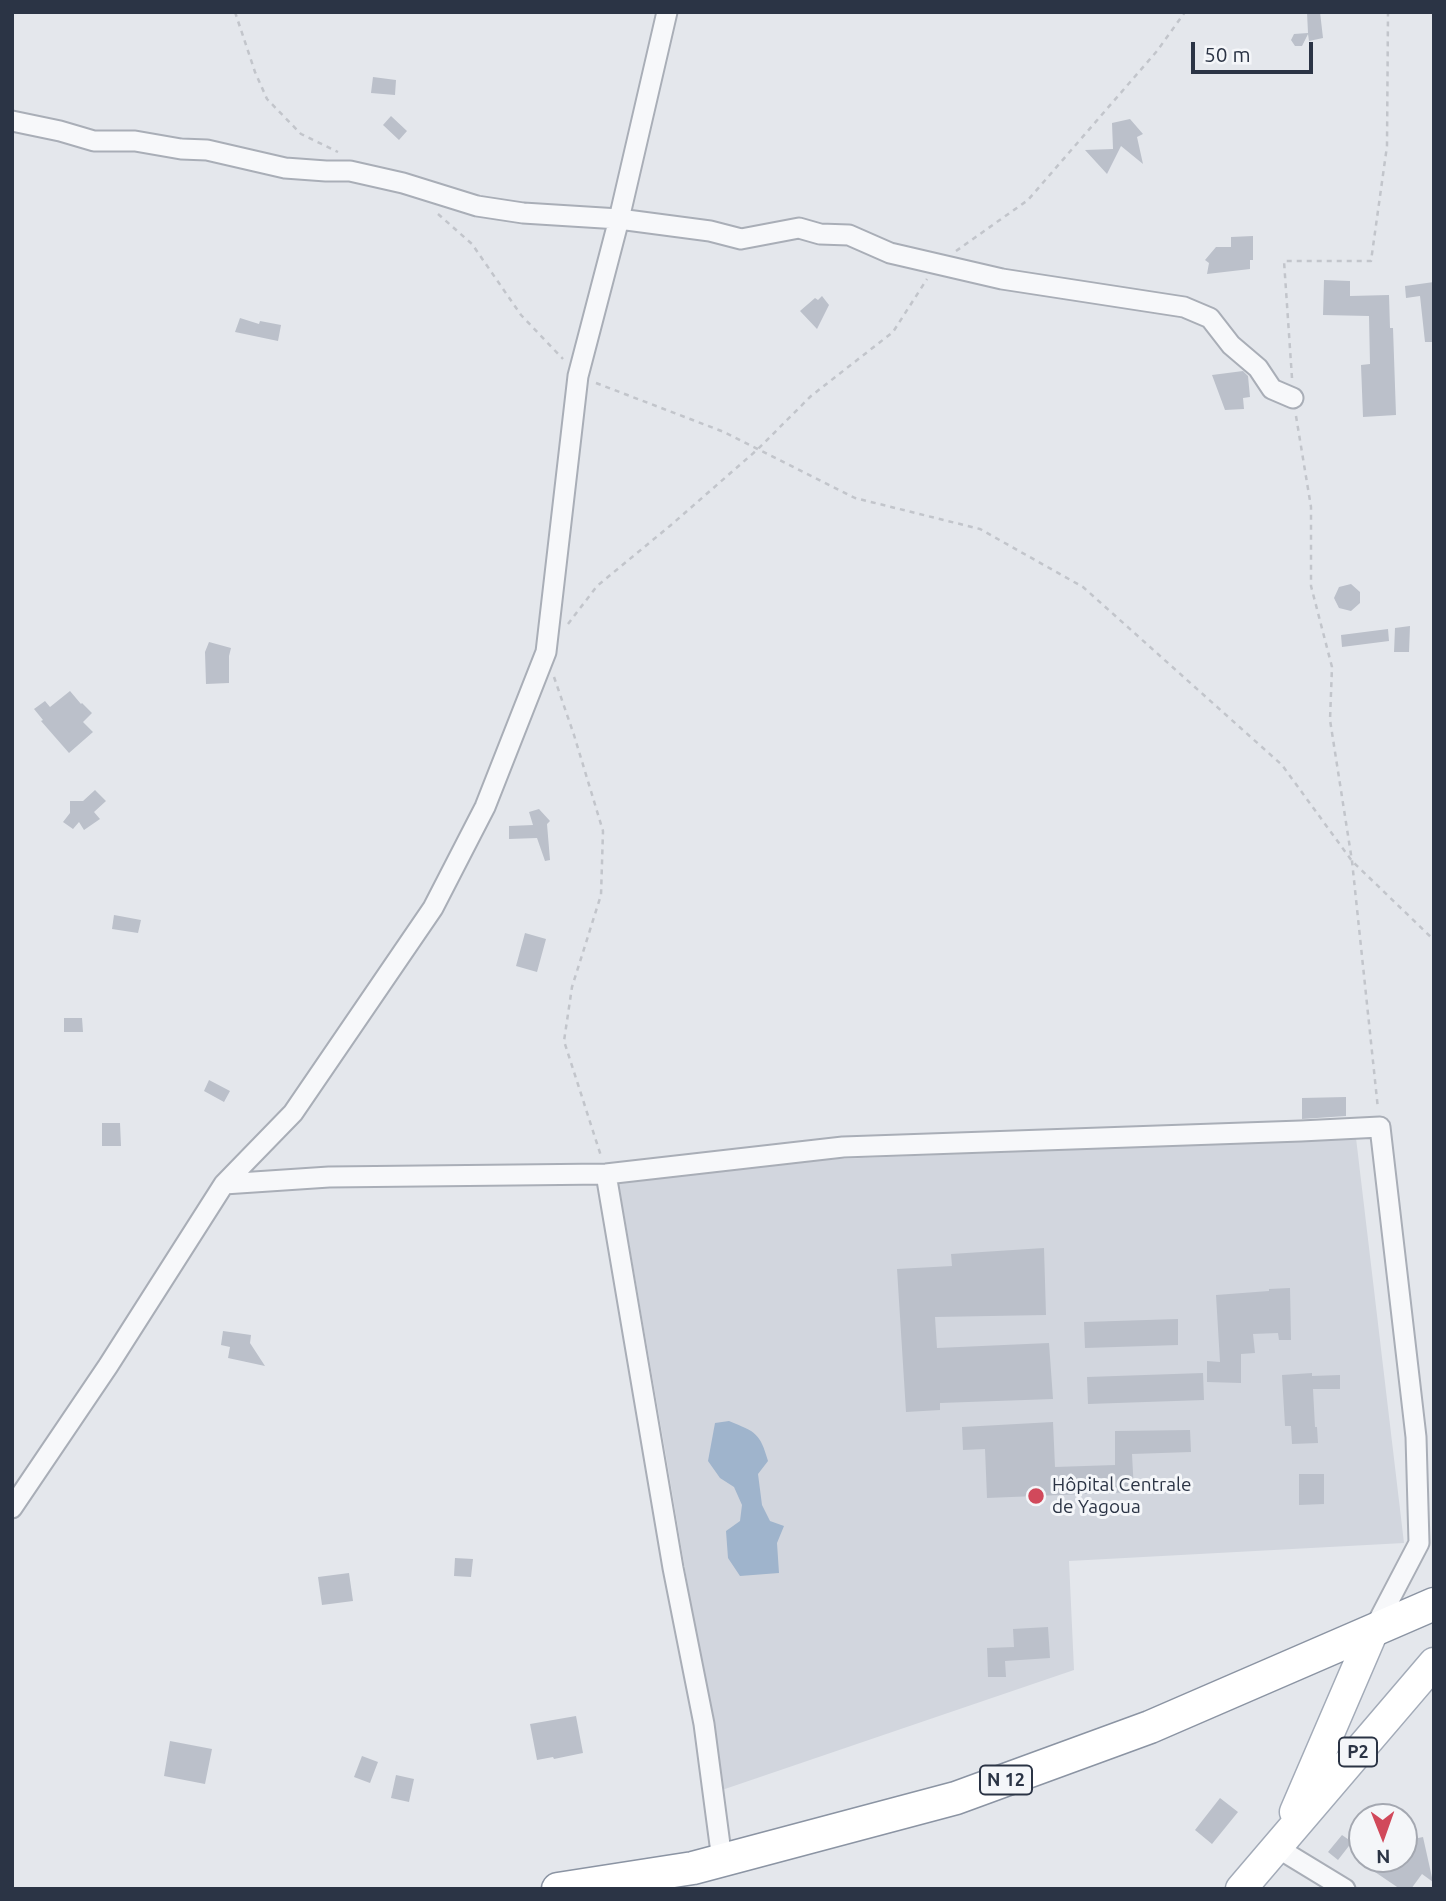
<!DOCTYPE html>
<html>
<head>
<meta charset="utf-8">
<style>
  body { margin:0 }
  #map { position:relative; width:1446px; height:1901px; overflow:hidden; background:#e4e7ec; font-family:Ubuntu,sans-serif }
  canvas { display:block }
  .frame { position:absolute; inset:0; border:14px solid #2b3445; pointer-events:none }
  .north { position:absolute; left:1348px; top:1803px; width:70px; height:70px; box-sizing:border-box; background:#f4f6f9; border:2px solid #a4a8b1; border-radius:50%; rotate:179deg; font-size:19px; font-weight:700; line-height:28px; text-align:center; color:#2b3445 }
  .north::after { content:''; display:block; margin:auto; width:24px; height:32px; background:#d1495b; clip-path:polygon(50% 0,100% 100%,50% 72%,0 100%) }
  .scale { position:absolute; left:1191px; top:42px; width:122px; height:32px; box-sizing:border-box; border:4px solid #2b3445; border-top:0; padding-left:9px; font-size:21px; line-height:24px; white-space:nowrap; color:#2b3445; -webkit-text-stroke:5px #f4f6f9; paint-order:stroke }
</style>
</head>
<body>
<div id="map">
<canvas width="1446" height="1901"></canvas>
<div class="frame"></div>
<div class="north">N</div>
<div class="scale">50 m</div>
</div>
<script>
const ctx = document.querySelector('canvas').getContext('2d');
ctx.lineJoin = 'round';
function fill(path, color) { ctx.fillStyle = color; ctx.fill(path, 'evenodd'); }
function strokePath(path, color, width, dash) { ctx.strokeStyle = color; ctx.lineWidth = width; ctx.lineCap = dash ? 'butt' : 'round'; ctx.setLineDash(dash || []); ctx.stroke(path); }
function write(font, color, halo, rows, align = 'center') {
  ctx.font = font + ' Ubuntu,sans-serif'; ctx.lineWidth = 6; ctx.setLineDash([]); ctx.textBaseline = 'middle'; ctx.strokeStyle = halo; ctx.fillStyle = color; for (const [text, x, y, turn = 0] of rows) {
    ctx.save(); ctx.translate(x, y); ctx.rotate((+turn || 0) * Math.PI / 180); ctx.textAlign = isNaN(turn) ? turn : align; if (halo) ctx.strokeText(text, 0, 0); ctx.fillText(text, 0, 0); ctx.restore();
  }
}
fill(new Path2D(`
  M 1356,1138 L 1404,1543 L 1069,1561 L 1074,1670 L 722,1790 L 665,1450 L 616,1168 Z`), '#d2d6de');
fill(new Path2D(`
  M 729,1421 C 756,1432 760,1433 768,1461 L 758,1474 L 762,1505 L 770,1521 L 784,1526 L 777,1543 L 779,1573 L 740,1576 L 728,1558 L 726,1531 L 740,1521 L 742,1505 L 734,1487 L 720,1478 L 708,1461 L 715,1423 Z`), '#9fb4cc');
fill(new Path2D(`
  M 1307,12 L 1320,12 L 1323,38 L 1309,41 L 1308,34 L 1302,46 L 1295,46 L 1291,40 L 1294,34 L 1308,33 Z
  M 373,77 L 396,80 L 395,95 L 371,93 Z
  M 391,116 L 407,131 L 399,140 L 383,125 Z
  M 1130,119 L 1143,134 L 1137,137 L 1143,164 L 1121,146 L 1107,174 L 1085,150 L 1113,149 L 1112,123 Z
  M 1253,236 L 1253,260 L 1250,260 L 1250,269 L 1207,274 L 1209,263 L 1205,260 L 1216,247 L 1231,247 L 1231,237 Z
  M 1324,280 L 1350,281 L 1350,296 L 1389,295 L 1390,328 L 1393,328 L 1396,415 L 1363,417 L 1361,365 L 1370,364 L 1369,316 L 1323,315 Z
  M 1434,282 L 1434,342 L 1425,342 L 1420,296 L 1406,298 L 1405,286 Z
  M 822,296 L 829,305 L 817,329 L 800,311 L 815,298 L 818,300 Z
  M 240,318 L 259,324 L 260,321 L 281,325 L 278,341 L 235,332 Z
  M 1243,371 L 1248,376 L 1250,397 L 1243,398 L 1244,409 L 1225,410 L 1212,375 Z
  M 1351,584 L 1360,592 L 1360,603 L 1351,611 L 1339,608 L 1334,598 L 1339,587 Z
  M 1410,626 L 1409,652 L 1394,652 L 1395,628 Z
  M 1388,629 L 1389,641 L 1342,647 L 1341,635 Z
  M 209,642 L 231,648 L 229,656 L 229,683 L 206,684 L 205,652 Z
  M 70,691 L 81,704 L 82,703 L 92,713 L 83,722 L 93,732 L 69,753 L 41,721 L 43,720 L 34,709 L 45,701 L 50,707 Z
  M 95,790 L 106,801 L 94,812 L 100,819 L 84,830 L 79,822 L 73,829 L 63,822 L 70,813 L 70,801 L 83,801 Z
  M 539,809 L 550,821 L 547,824 L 550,860 L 545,861 L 537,838 L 509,839 L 509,826 L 533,825 L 529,812 Z
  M 114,915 L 141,920 L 138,933 L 112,929 Z
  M 525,933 L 546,939 L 537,972 L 516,966 Z
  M 64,1018 L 82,1018 L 83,1032 L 64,1032 Z
  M 209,1080 L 230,1091 L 224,1102 L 204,1091 Z
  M 1346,1097 L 1346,1116 L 1302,1119 L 1302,1098 Z
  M 102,1123 L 120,1123 L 121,1146 L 102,1146 Z
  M 1044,1248 L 1046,1315 L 935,1317 L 937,1348 L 1049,1343 L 1053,1399 L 940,1403 L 940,1410 L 906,1412 L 897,1269 L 952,1266 L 951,1254 Z
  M 1290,1288 L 1291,1340 L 1279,1340 L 1278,1333 L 1253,1334 L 1255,1353 L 1241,1354 L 1241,1383 L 1207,1382 L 1207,1361 L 1220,1362 L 1216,1295 L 1269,1291 L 1269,1289 Z
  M 1178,1319 L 1178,1345 L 1085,1348 L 1084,1322 Z
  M 223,1331 L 251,1335 L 250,1343 L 265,1366 L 228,1358 L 230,1347 L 221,1345 Z
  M 1203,1373 L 1204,1400 L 1088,1404 L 1087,1377 Z
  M 1312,1373 L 1312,1376 L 1340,1375 L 1340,1389 L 1313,1389 L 1315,1427 L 1317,1427 L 1318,1443 L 1292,1444 L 1291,1426 L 1285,1426 L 1282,1375 Z
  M 1053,1422 L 1055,1467 L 1115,1465 L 1115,1431 L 1190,1430 L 1191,1452 L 1132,1454 L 1134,1492 L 987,1498 L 985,1449 L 963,1450 L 962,1427 Z
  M 1299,1474 L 1324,1474 L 1324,1504 L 1299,1505 Z
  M 455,1558 L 473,1559 L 471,1577 L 454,1576 Z
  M 349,1573 L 353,1601 L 322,1605 L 318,1577 Z
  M 1048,1627 L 1050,1658 L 1005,1661 L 1006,1677 L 988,1677 L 987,1648 L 1014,1647 L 1013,1629 Z
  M 576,1716 L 583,1753 L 554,1759 L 553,1757 L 537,1760 L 530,1724 Z
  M 170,1741 L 212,1749 L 205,1784 L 164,1776 Z
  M 362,1756 L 378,1762 L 370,1783 L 354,1777 Z
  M 396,1775 L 414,1779 L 409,1802 L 391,1798 Z
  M 1220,1798 L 1238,1812 L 1212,1844 L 1195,1830 Z
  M 1342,1835 L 1352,1842 L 1338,1860 L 1328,1852 Z
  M 1423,1837 L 1433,1882 L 1422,1874 L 1411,1889 L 1400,1889 L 1375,1872 L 1384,1859 L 1404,1859 L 1404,1841 Z`), '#bbc0ca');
const minor = new Path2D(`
  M 12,121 L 60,131 L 94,141 L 135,141 L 181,149 L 207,150 L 285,168 L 326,171 L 350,171 L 403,183 L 477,206 L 523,213 L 619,219 L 710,231 L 741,239 L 799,228 L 820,234 L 849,235 L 890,253 L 1002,279 L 1184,307 L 1210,318 L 1231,345 L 1258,368 L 1272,389 L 1293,398
  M 606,1174 L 673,1568 L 704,1724 L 722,1860
  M 224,1184 L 329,1177 L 606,1174 L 843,1147 L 1301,1131 L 1380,1127 L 1416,1437 L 1419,1543 L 1373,1631
  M 12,1508 L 108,1366 L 224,1184 L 293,1113 L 433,908 L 485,807 L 546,652 L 578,376 L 619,219 L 667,12
  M 1276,1847 L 1345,1889`);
const primary = new Path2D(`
  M 1295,1812 L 1373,1631
  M 1241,1889 L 1434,1663`);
const trunk = new Path2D(`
  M 558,1889 L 693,1868 L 956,1798 L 1150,1727 L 1434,1604`);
strokePath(minor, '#a9aeb7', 23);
strokePath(primary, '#a3abb8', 33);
strokePath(trunk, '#8b94a3', 35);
strokePath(new Path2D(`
  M 235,12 L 255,72 L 267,99 L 301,134 L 338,152
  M 438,214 L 472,244 L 521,315 L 563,359
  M 956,251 L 1028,200 L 1157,51 L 1185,12
  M 1292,378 L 1284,261 L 1371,261 L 1387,146 L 1388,12
  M 596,383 L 724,432 L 855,498 L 980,529 L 1083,587 L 1282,765 L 1352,861 L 1434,940
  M 1296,416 L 1311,507 L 1311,586 L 1332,667 L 1330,720 L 1352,861 L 1378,1109
  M 568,624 L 597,586 L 671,525 L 758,449 L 811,396 L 893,332 L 927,279
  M 554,677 L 574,735 L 603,831 L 601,895 L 572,987 L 564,1041 L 601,1156`), '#c2c5cb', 2.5, [5, 5]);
strokePath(minor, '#f7f8fa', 19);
strokePath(primary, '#fff', 30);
strokePath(trunk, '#fff', 32);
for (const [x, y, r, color] of [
  [1036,1496,9,"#d1495b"]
]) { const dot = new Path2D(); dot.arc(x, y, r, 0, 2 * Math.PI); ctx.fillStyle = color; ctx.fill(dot); strokePath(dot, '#f4f6f9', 2.5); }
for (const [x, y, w] of [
  [1358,1752,38],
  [1006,1780,52]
]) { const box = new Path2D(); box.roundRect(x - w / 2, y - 14.5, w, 29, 5); ctx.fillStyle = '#f4f6f9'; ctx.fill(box); strokePath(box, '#2b3445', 2); }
write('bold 18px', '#2b3445', null, [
  ["P2",1358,1752],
  ["N 12",1006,1780]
]);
write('19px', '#2b3445', '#f4f6f9', [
  ["Hôpital Centrale",1052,1485],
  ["de Yagoua",1052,1507]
], 'left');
</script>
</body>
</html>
